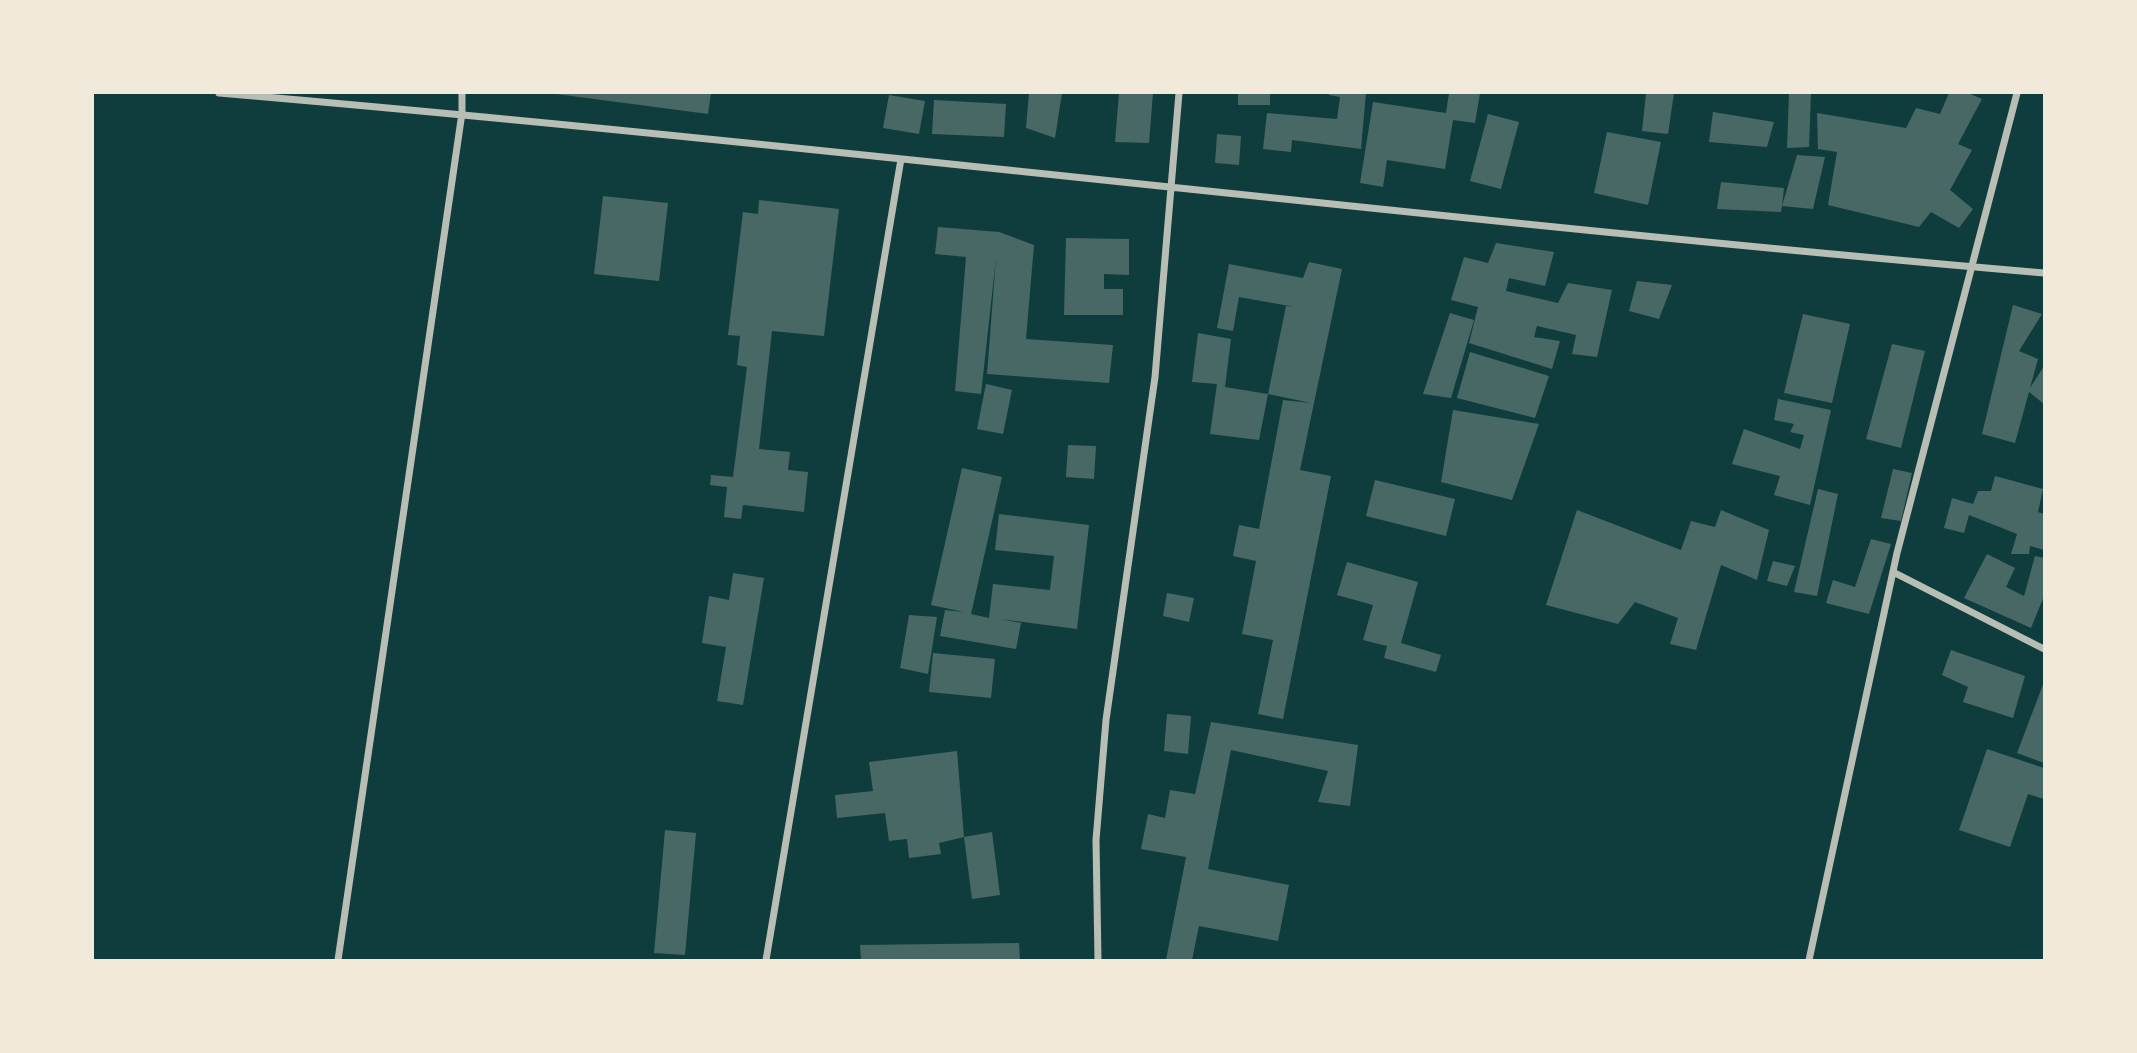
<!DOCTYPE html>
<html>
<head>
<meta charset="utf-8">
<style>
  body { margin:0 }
  #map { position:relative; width:2137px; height:1053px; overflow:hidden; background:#0f3d3e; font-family:"Varela Round",sans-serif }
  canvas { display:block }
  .frame { position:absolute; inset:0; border:94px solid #f1e9da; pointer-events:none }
</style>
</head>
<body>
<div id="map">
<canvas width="2137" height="1053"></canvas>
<div class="frame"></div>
</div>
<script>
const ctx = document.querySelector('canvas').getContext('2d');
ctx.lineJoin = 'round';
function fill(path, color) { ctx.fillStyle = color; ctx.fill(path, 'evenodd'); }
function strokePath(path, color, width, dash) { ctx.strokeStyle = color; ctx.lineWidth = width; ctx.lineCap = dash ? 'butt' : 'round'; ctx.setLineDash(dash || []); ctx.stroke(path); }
fill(new Path2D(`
  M 549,93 L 711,93 L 708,114 Z
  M 1029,93 L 1062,93 L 1055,138 L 1026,128 Z
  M 1119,93 L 1153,93 L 1149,143 L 1115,142 Z
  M 1238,93 L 1270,93 L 1270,105 L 1238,105 Z
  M 1329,93 L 1366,93 L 1361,149 L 1292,140 L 1291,152 L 1263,149 L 1267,113 L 1337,119 L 1340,97 L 1329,95 Z
  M 1449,93 L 1480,93 L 1475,123 L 1453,120 L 1445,169 L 1387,160 L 1383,187 L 1360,183 L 1373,102 L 1446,113 Z
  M 1646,93 L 1674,93 L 1668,134 L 1642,131 Z
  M 1789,93 L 1811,93 L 1809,147 L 1787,148 Z
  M 1949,93 L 1968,93 L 1982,99 L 1958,144 L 1972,150 L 1950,190 L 1973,209 L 1959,228 L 1931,212 L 1919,227 L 1828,205 L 1837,152 L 1818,149 L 1817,113 L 1906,128 L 1916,108 L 1940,114 Z
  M 889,95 L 925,101 L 919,134 L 883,128 Z
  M 934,100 L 1006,104 L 1004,137 L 932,134 Z
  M 1713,112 L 1774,122 L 1767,147 L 1709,142 Z
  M 1488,114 L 1519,122 L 1501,189 L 1470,181 Z
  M 1607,132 L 1661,142 L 1648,205 L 1594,193 Z
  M 1217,134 L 1241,136 L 1239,165 L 1215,163 Z
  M 1797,155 L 1825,157 L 1813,209 L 1782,206 L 1781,212 L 1717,209 L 1721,182 L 1784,188 L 1782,206 Z
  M 603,196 L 668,203 L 659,281 L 594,274 Z
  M 759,200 L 839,209 L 824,336 L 772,331 L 759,449 L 790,452 L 788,470 L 808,472 L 804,512 L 743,505 L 741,519 L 724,517 L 727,487 L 710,485 L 711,475 L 733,477 L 747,367 L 737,365 L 740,336 L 728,335 L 743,212 L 758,214 Z
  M 938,227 L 999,232 L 1034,245 L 1026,339 L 1113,345 L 1109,383 L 987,374 L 996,258 L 981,394 L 955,391 L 966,257 L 935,254 Z
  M 1066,238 L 1129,239 L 1129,275 L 1104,274 L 1104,289 L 1123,289 L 1123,315 L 1064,315 Z
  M 1496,243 L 1554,252 L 1545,286 L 1509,278 L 1506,291 L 1558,303 L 1568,283 L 1612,290 L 1597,357 L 1572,354 L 1576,335 L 1537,326 L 1534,337 L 1560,341 L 1552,369 L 1469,343 L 1478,307 L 1451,300 L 1464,257 L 1488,263 Z
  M 1309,262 L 1342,269 L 1300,470 L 1331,476 L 1283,719 L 1258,714 L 1273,640 L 1242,634 L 1256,561 L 1233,556 L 1239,525 L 1259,529 L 1283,400 L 1311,403 L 1268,394 L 1286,306 L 1295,307 L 1239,297 L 1233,331 L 1217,328 L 1229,264 L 1303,278 Z
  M 1637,281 L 1672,285 L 1659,319 L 1629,311 Z
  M 2013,305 L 2042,314 L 2019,351 L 2038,359 L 2030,388 L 2044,366 L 2044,404 L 2029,392 L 2015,443 L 1982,434 Z
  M 1450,313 L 1474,320 L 1451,398 L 1423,394 Z
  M 1803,314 L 1850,324 L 1832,403 L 1784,393 Z
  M 1198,333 L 1231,339 L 1225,387 L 1268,394 L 1259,440 L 1210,434 L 1217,384 L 1192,382 Z
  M 1892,344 L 1925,351 L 1901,448 L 1866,439 Z
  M 1470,352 L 1549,376 L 1535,418 L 1457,398 Z
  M 986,384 L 1012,390 L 1003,434 L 977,429 Z
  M 1778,399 L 1831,410 L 1810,505 L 1774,495 L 1780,476 L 1732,464 L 1744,429 L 1800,449 L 1804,435 L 1790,432 L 1794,424 L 1774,420 Z
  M 1453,410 L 1539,424 L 1512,500 L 1441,482 Z
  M 1068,445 L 1096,446 L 1094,479 L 1066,477 Z
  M 962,468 L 1002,477 L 971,614 L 989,618 L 993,584 L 1050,590 L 1054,556 L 995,550 L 999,514 L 1089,525 L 1077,629 L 1000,619 L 1021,623 L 1016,649 L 940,636 L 945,610 L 964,612 L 931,605 Z
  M 1893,469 L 1912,473 L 1901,521 L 1881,518 Z
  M 1995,476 L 2043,489 L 2038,512 L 2044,514 L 2044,550 L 2030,546 L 2029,554 L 2011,554 L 2017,534 L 1969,515 L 1964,533 L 1944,528 L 1952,498 L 1973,504 L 1978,491 L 1991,491 Z
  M 1375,480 L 1455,499 L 1446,536 L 1366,516 Z
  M 1818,489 L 1838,494 L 1817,596 L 1794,592 Z
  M 1577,510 L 1681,550 L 1691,521 L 1715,527 L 1721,510 L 1769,530 L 1757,580 L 1721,565 L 1696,650 L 1670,644 L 1678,618 L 1635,602 L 1618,624 L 1546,605 Z
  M 1871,539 L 1891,544 L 1869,614 L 1826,603 L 1833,580 L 1855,587 Z
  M 1987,554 L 2015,568 L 2006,587 L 2024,596 L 2035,556 L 2044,558 L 2044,596 L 2031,628 L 1964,598 Z
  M 1773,561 L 1795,566 L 1787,586 L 1767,581 Z
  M 1347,562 L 1418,582 L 1401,643 L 1441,655 L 1436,672 L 1384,658 L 1387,646 L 1363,640 L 1373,605 L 1337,595 Z
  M 733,573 L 764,578 L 743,705 L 717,701 L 726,647 L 702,643 L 709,596 L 729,600 Z
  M 1167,593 L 1194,598 L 1189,622 L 1163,616 Z
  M 909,615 L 937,617 L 928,674 L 900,668 Z
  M 1951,650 L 2025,676 L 2013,718 L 1963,702 L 1968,687 L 1942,675 Z
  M 933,653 L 995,659 L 991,698 L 929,692 Z
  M 2044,682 L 2044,763 L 2017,753 Z
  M 1167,714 L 1191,716 L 1188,754 L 1164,751 Z
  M 1211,722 L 1358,745 L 1350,806 L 1318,802 L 1328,771 L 1231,750 L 1208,869 L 1289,885 L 1278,941 L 1199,926 L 1192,960 L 1166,960 L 1186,857 L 1141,849 L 1148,814 L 1165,818 L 1170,790 L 1195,794 Z
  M 1987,749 L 2044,768 L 2044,799 L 2028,794 L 2010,847 L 1959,830 Z
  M 957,751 L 964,837 L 939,843 L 941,854 L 909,858 L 907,839 L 889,841 L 885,813 L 837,818 L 835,795 L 873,791 L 869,762 Z
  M 665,830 L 696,833 L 685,955 L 654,953 Z
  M 992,832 L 1000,895 L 972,899 L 964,837 Z
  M 1019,943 L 1020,960 L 861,960 L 860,945 Z`), '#486865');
strokePath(new Path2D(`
  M 219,93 C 828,145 1435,221 2044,273
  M 1893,572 L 2044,649
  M 338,960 L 462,113 L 462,93
  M 766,960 L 901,159
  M 1098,960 L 1096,840 L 1106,720 L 1155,377 L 1179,93
  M 1809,960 L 1897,553 L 2017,93`), '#b8beb3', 7);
</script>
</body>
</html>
